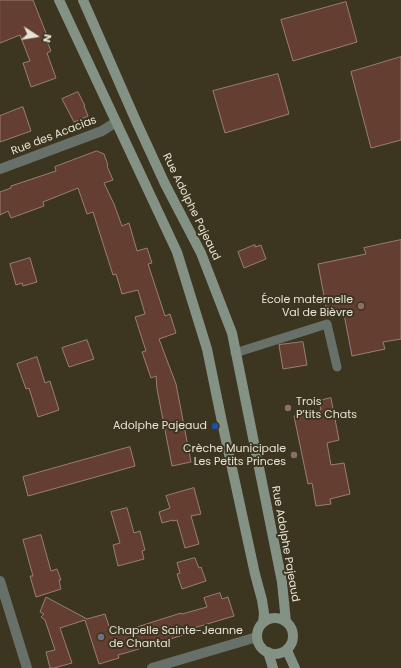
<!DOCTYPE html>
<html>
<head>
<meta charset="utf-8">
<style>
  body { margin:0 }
  #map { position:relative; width:401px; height:668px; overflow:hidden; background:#3c351f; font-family:Poppins,sans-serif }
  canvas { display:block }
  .north { position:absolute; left:16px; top:16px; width:40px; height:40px; -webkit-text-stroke:3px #3c351f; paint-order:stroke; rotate:102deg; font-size:11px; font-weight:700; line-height:16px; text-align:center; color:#e7e2d5 }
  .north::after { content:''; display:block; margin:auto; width:14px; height:18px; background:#e7e2d5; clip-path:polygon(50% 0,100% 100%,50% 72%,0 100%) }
</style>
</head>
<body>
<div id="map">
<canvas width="401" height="668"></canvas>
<div class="north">N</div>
</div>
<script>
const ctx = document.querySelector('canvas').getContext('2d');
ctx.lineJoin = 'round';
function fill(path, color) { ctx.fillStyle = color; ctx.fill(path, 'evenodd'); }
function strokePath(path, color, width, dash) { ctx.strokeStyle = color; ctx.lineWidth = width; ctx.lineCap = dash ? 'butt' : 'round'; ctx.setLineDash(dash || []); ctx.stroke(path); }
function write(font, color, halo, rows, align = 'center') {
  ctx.font = font + ' Poppins,sans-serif'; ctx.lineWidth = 4; ctx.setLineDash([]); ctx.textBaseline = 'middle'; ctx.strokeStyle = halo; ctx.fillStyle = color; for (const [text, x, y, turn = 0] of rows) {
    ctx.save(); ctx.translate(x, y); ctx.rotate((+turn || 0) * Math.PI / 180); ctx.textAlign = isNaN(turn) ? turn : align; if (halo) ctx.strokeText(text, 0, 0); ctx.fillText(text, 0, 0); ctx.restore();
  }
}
const building = new Path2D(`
  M 0,0 L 33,0 L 46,33 L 44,34 L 51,51 L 47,53 L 56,78 L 31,87 L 23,63 L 30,61 L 20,35 L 0,43 Z
  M 346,2 L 357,42 L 293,61 L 281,20 Z
  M 401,57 L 401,140 L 371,148 L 351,72 Z
  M 278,74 L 289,114 L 225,133 L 213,91 Z
  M 78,92 L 85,106 L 84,106 L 88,116 L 74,122 L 62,99 Z
  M 23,107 L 31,131 L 0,142 L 0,116 Z
  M 97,151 L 104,154 L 108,165 L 107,166 L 113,180 L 104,183 L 114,204 L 122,226 L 129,223 L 137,251 L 147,248 L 152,263 L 148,264 L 165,316 L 170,314 L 176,333 L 159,339 L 176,384 L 191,462 L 172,466 L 157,389 L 156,376 L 151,378 L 142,352 L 146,351 L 135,317 L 145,314 L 138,290 L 122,294 L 116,274 L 113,275 L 93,212 L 87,214 L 78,188 L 43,202 L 44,206 L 11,218 L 8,211 L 0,215 L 0,192 L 11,188 L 11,186 L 56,171 L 55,167 Z
  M 401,240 L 401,339 L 383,342 L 385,349 L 352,356 L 343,309 L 327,312 L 318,264 L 366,254 L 364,248 Z
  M 255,245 L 255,247 L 261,245 L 266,259 L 244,268 L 238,252 Z
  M 30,258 L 37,282 L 23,286 L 22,283 L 16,285 L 10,264 Z
  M 87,340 L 94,359 L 69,367 L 62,348 Z
  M 303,342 L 307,365 L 283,369 L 279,345 Z
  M 37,357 L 45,383 L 50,381 L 59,410 L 38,417 L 29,388 L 26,389 L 17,364 Z
  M 331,398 L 339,440 L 327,443 L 331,465 L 344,463 L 350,494 L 330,499 L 331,504 L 316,506 L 312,483 L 308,484 L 294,416 L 321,410 L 319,401 Z
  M 130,447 L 135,466 L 28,496 L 23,477 Z
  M 194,488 L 201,514 L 191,516 L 199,544 L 185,548 L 177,520 L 173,521 L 173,520 L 162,523 L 159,512 L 170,508 L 166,496 Z
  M 127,508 L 134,533 L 140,531 L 145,550 L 142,551 L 144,559 L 118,566 L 113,545 L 120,543 L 111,512 Z
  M 41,535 L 51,571 L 57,569 L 61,580 L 59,580 L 61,589 L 36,597 L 30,576 L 33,576 L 23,540 Z
  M 195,558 L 199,568 L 201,567 L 206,581 L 182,589 L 177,574 L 180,573 L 177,563 Z
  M 220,593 L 222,599 L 228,597 L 234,616 L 187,630 L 187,631 L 182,633 L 183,635 L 129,652 L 118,655 L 119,658 L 99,664 L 85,620 L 60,628 L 72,663 L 54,668 L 50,668 L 46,652 L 55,650 L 45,620 L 41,617 L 44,614 L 40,612 L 46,597 L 87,619 L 105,614 L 112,635 L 181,613 L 182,614 L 207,607 L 204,598 Z`);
fill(building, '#653e32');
strokePath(building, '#9a7e76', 1);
strokePath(new Path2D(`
  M 235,353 L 327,324 L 337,367`), '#687169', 9);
strokePath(new Path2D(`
  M 0,169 L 102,131 L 116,122
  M 0,581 L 27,668
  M 152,668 L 257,637`), '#687169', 10);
strokePath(new Path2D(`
  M 59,0 L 177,252 L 207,349 L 222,422 L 255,574 L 262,600 L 264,613 L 263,623
  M 83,0 L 136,121 L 165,184 L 201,253 L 232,333 L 282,582 L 286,622
  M257 636a18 18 0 1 1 36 0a18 18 0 1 1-36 0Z
  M 287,649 L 289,655 L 295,668
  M 268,652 L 273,668`), '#849285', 10);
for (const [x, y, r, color] of [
  [361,306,4,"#8d6e63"],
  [288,408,4,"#8d6e63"],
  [215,426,4,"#1a4fb4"],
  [294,455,4,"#8d6e63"],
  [101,637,4,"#6b7280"]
]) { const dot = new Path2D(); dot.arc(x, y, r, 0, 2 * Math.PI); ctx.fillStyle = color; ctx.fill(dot); strokePath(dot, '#3c351f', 1.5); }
write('11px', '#e7e2d5', '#3c351f', [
  ["Rue des Acacias",54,136,-21],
  ["Rue Adolphe Pajeaud",191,207,64],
  ["Rue Adolphe Pajeaud",285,544,80]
]);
write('11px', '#e7e2d5', '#3c351f', [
  ["École maternelle",353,300],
  ["Val de Bièvre",353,313],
  ["Trois",296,402,"left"],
  ["P’tits Chats",296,415,"left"],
  ["Adolphe Pajeaud",207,426],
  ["Crèche Municipale",286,449],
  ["Les Petits Princes",286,462],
  ["Chapelle Sainte-Jeanne",109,631,"left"],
  ["de Chantal",109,644,"left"]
], 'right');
</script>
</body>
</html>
